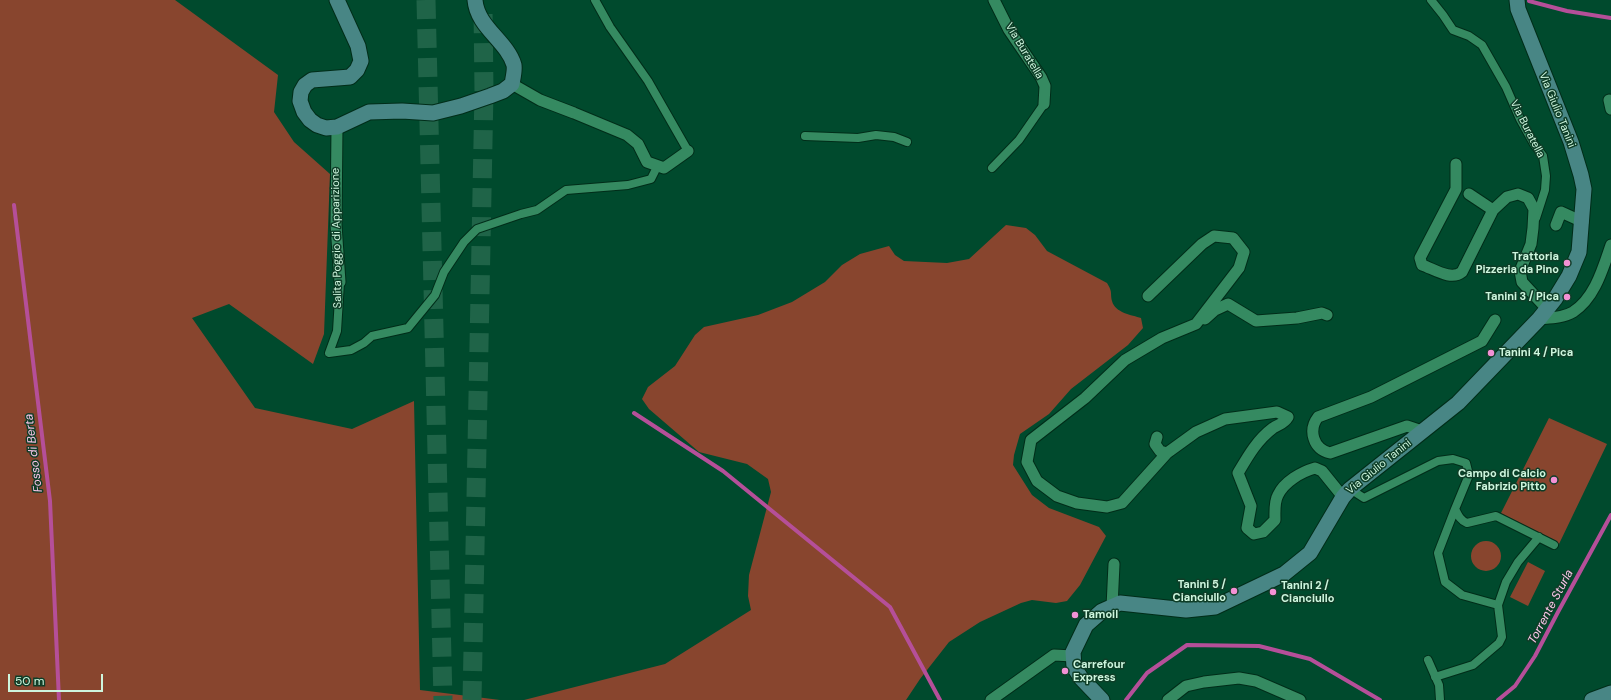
<!DOCTYPE html>
<html>
<head>
<meta charset="utf-8">
<style>
  body { margin:0 }
  #map { position:relative; width:1611px; height:700px; overflow:hidden; background:#004a2d; font-family:"DM Sans",sans-serif }
  canvas { display:block }
  .scale { position:absolute; left:8px; top:674px; width:95px; height:18px; box-sizing:border-box; border:2px solid #cef6de; border-top:0; padding-left:5px; font-size:12px; line-height:14px; white-space:nowrap; color:#cef6de; -webkit-text-stroke:3px #0e3d27; paint-order:stroke }
</style>
</head>
<body>
<div id="map">
<canvas width="1611" height="700"></canvas>
<div class="scale">50 m</div>
</div>
<script>
const ctx = document.querySelector('canvas').getContext('2d');
ctx.lineJoin = 'round';
function fill(path, color) { ctx.fillStyle = color; ctx.fill(path, 'evenodd'); }
function strokePath(path, color, width, dash) { ctx.strokeStyle = color; ctx.lineWidth = width; ctx.lineCap = dash ? 'butt' : 'round'; ctx.setLineDash(dash || []); ctx.stroke(path); }
function write(font, color, halo, rows, align = 'center') {
  ctx.font = font + ' "DM Sans",sans-serif'; ctx.lineWidth = 3; ctx.setLineDash([]); ctx.textBaseline = 'middle'; ctx.strokeStyle = halo; ctx.fillStyle = color; for (const [text, x, y, turn = 0] of rows) {
    ctx.save(); ctx.translate(x, y); ctx.rotate((+turn || 0) * Math.PI / 180); ctx.textAlign = isNaN(turn) ? turn : align; if (halo) ctx.strokeText(text, 0, 0); ctx.fillText(text, 0, 0); ctx.restore();
  }
}
fill(new Path2D(`
  M 0,0 L 175,0 L 278,75 L 274,112 L 294,142 L 330,174 L 324,334 L 313,364 L 229,304 L 192,318 L 255,408 L 352,429 L 414,401 L 420,690 L 500,700 L 0,700 Z
  M 1006,225 L 1026,228 L 1035,235 L 1047,251 L 1107,283 C 1113,293 1110,292 1112,301 C 1115,313 1132,315 1141,318 L 1143,328 L 1128,345 L 1071,389 L 1049,414 L 1020,434 L 1014,455 L 1013,465 L 1032,495 L 1049,508 L 1099,527 L 1106,536 L 1080,585 L 1067,601 L 1056,603 L 1032,600 L 1021,603 L 980,622 L 949,642 L 920,679 L 906,700 L 524,700 L 665,664 L 751,610 L 748,596 L 749,575 L 771,492 L 768,479 L 747,464 L 699,452 L 649,409 L 642,399 L 648,387 L 675,366 L 695,335 L 704,327 L 758,315 L 792,302 L 825,282 L 842,265 L 860,254 L 889,246 L 895,255 L 904,261 L 947,263 L 969,259 Z
  M 1549,418 L 1607,444 L 1559,544 L 1500,515 Z
  M1471 556a15 15 0 1 1 30 0a15 15 0 1 1-30 0Z
  M 1528,562 L 1545,571 L 1528,606 L 1510,597 Z`), '#88452e');
strokePath(new Path2D(`
  M 1529,1 L 1567,11 L 1611,18
  M 14,205 L 50,501 L 59,700
  M 634,413 L 723,471 L 890,607 L 940,700
  M 1126,700 L 1147,673 L 1187,645 L 1259,646 L 1310,659 L 1380,700
  M 1498,700 L 1515,686 L 1535,656 L 1558,612 L 1611,515`), '#b54f99', 4);
strokePath(new Path2D(`
  M 426,0 L 443,700
  M 472,700 L 484,91 L 483,8`), '#1f6448', 19, [19, 10]);
const pedestrian = new Path2D(`
  M 595,0 L 610,27 L 648,81 L 688,151
  M 1431,0 L 1443,15 L 1453,30 L 1469,36 L 1482,45 L 1506,87 L 1520,119 L 1534,144 L 1543,156 L 1546,176 L 1545,190 L 1536,218
  M 805,136 L 858,138 L 876,135 L 894,137 L 907,142
  M 992,168 L 1019,140 L 1044,104
  M 340,282 L 337,331 L 329,353 L 351,350 L 364,343 L 372,336 L 408,328 L 435,295 L 444,272 L 464,242 L 477,229 L 521,214 L 537,210 L 566,190 L 628,185 L 651,179 L 657,167
  M 1350,489 L 1364,498 L 1438,461 L 1453,459 L 1466,463 L 1469,475 L 1455,509 C 1458,515 1460,520 1467,523 L 1496,516 L 1554,545
  M 1455,509 L 1438,553 L 1445,582 L 1462,595 L 1498,605
  M 1428,660 L 1439,685 L 1440,700
  M 1435,677 L 1473,665 L 1499,643 L 1502,637 L 1498,605 L 1506,582 L 1518,562 L 1539,537`);
const minor = new Path2D(`
  M 994,0 L 1009,30 L 1041,77 L 1045,86 L 1044,104
  M 512,84 L 540,100 L 574,113 L 627,135 L 638,144 L 647,162 L 664,168 L 688,151
  M 1609,100 L 1611,109
  M 337,127 L 336,225 L 340,282
  M 1456,164 L 1456,189 L 1420,258 L 1422,265 C 1434,269 1451,281 1462,272 L 1493,210 L 1507,197 L 1518,194 L 1528,198 L 1534,209 L 1533,228 L 1531,244 L 1520,271 L 1522,282 L 1547,309
  M 1469,194 L 1493,210
  M 1556,225 L 1561,212 L 1583,222
  M 1148,296 L 1202,244 L 1214,236 L 1233,238 L 1244,252 L 1239,268 L 1196,324 L 1162,338 L 1125,360 L 1085,398 L 1031,440 L 1027,462 L 1037,481 L 1057,496 L 1077,503 L 1107,507 L 1122,503 L 1167,453 L 1196,432 L 1225,419 L 1277,412 L 1288,417 C 1284,424 1279,424 1273,428 C 1257,440 1248,456 1238,473 L 1251,506 L 1247,528 L 1254,534 L 1263,532 L 1275,520 C 1275,513 1274,502 1278,495 C 1284,482 1301,472 1315,468 L 1322,471 L 1343,497
  M 1205,319 L 1215,310 L 1228,304 L 1256,321 L 1297,318 L 1322,313 L 1327,315
  M 1539,319 C 1550,318 1563,318 1573,312 C 1595,298 1603,268 1611,245
  M 1422,431 L 1407,426 L 1330,453 C 1313,449 1308,430 1318,417 L 1371,397 L 1482,341 L 1495,320
  M 1157,437 L 1155,444 L 1160,451 L 1167,453
  M 1112,607 L 1114,564
  M 991,700 L 1054,655 L 1073,656
  M 1168,700 L 1186,686 L 1204,682 L 1239,678 L 1256,681 L 1300,700`);
const secondary = new Path2D(`
  M 337,0 L 358,46 L 361,61 L 357,70 L 350,77 L 312,80 L 305,85 L 301,92 L 300,101 L 304,112 L 310,120 L 317,125 L 326,128 L 337,127 L 369,112 L 402,111 L 433,113 L 461,106 L 490,96 L 503,91 L 512,84 C 513,78 515,70 514,65 C 507,41 477,27 475,0
  M 1102,700 L 1081,678 L 1074,667 L 1073,652 L 1086,625 L 1102,611 L 1120,603 L 1186,610 L 1215,607 L 1284,574 L 1310,553 L 1343,497 L 1350,489 L 1458,403 L 1539,319 L 1555,299 L 1569,276 L 1579,252 L 1584,189 L 1581,175 L 1571,142 L 1518,9 L 1517,0
  M 1592,700 L 1611,693`);
strokePath(pedestrian, '#002d19', 10);
strokePath(minor, '#002d19', 13);
strokePath(secondary, '#002d19', 17);
strokePath(pedestrian, '#358a61', 8);
strokePath(minor, '#358a61', 11);
strokePath(secondary, '#488685', 15);
for (const [x, y, r, color] of [
  [1567,263,4,"#f391d5"],
  [1567,297,4,"#f391d5"],
  [1491,353,4,"#f391d5"],
  [1554,480,4,"#f391d5"],
  [1234,591,4,"#f391d5"],
  [1273,592,4,"#f391d5"],
  [1075,615,4,"#f391d5"],
  [1065,671,4,"#f391d5"]
]) { const dot = new Path2D(); dot.arc(x, y, r, 0, 2 * Math.PI); ctx.fillStyle = color; ctx.fill(dot); strokePath(dot, '#0e3d27', 1.5); }
write('11px', '#cef6de', '#0e3d27', [
  ["Via Buratella",1024,51,59],
  ["Via Giulio Tanini",1557,110,68],
  ["Via Buratella",1527,129,63],
  ["Salita Poggio di Apparizione",337,238,-91],
  ["Via Giulio Tanini",1379,467,-39]
]);
write('bold 11px', '#cef6de', '#0e3d27', [
  ["Trattoria",1559,257],
  ["Pizzeria da Pino",1559,270],
  ["Tanini 3 / Pica",1559,297],
  ["Tanini 4 / Pica",1499,353,"left"],
  ["Campo di Calcio",1546,474],
  ["Fabrizio Pitto",1546,487],
  ["Tanini 5 /",1226,585],
  ["Cianciullo",1226,598],
  ["Tanini 2 /",1281,586,"left"],
  ["Cianciullo",1281,599,"left"],
  ["Tamoil",1083,615,"left"],
  ["Carrefour",1073,665,"left"],
  ["Express",1073,678,"left"]
], 'right');
write('italic 12px', '#fbc6e9', '#0e3d27', [
  ["Fosso di Berta",34,453,-97],
  ["Torrente Sturla",1551,607,-62]
]);
</script>
</body>
</html>
